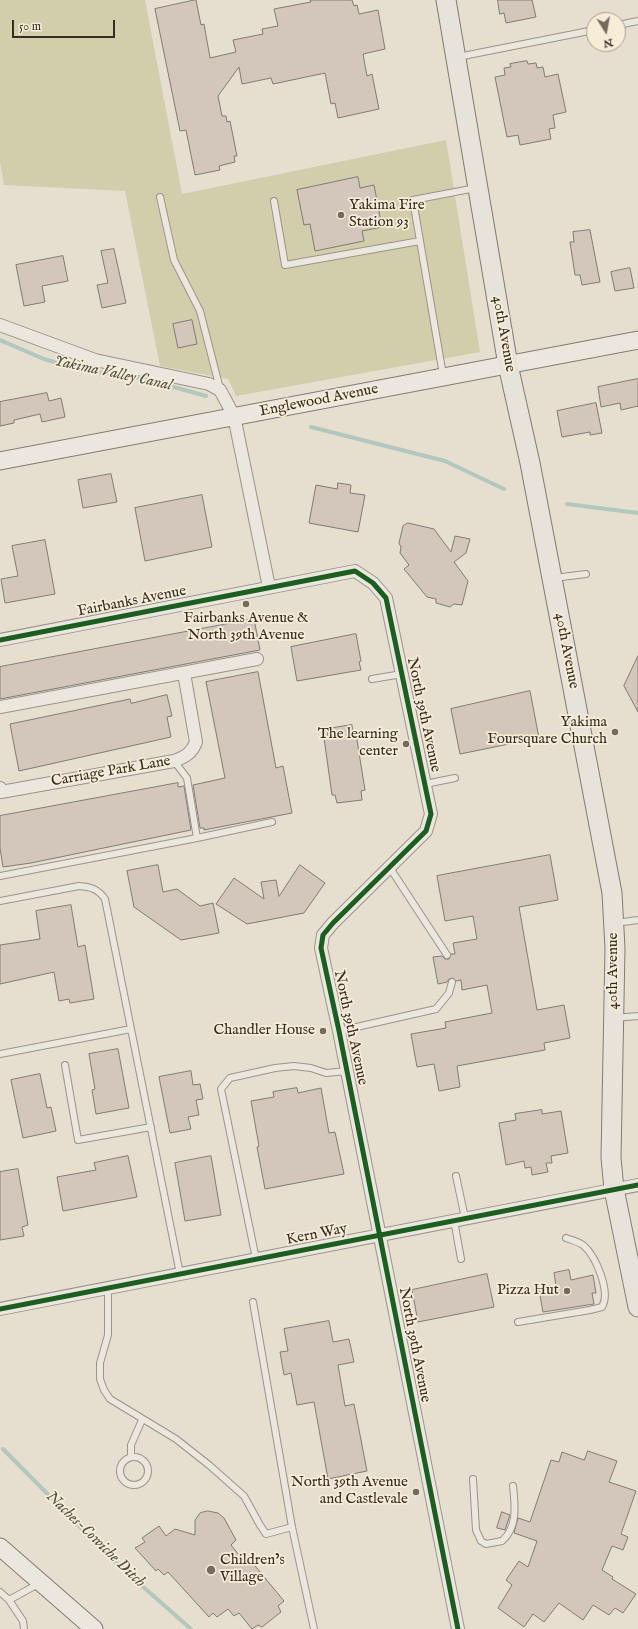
<!DOCTYPE html>
<html>
<head>
<meta charset="utf-8">
<style>
  body { margin:0 }
  #map { position:relative; width:638px; height:1629px; overflow:hidden; background:#e6dece; font-family:"IM FELL English",serif }
  canvas { display:block }
  .north { position:absolute; left:586px; top:12px; width:40px; height:40px; box-sizing:border-box; background:#f6ecd8; border:1px solid #a9a08f; border-radius:50%; rotate:169deg; font-size:11px; font-weight:700; line-height:16px; text-align:center; color:#352d22 }
  .north::after { content:''; display:block; margin:auto; width:14px; height:18px; background:#736b5e; clip-path:polygon(50% 0,100% 100%,50% 72%,0 100%) }
  .scale { position:absolute; left:12px; top:20px; width:103px; height:18px; box-sizing:border-box; border:2px solid #352d22; border-top:0; padding-left:5px; font-size:12px; line-height:14px; white-space:nowrap; color:#352d22; -webkit-text-stroke:3px #f6ecd8; paint-order:stroke }
</style>
</head>
<body>
<div id="map">
<canvas width="638" height="1629"></canvas>
<div class="north">N</div>
<div class="scale">50 m</div>
</div>
<script>
const ctx = document.querySelector('canvas').getContext('2d');
ctx.lineJoin = 'round';
function fill(path, color) { ctx.fillStyle = color; ctx.fill(path, 'evenodd'); }
function strokePath(path, color, width, dash) { ctx.strokeStyle = color; ctx.lineWidth = width; ctx.lineCap = dash ? 'butt' : 'round'; ctx.setLineDash(dash || []); ctx.stroke(path); }
function write(font, color, halo, rows, align = 'center') {
  ctx.font = font + ' "IM FELL English",serif'; ctx.lineWidth = 3.5; ctx.setLineDash([]); ctx.textBaseline = 'middle'; ctx.strokeStyle = halo; ctx.fillStyle = color; for (const [text, x, y, turn = 0] of rows) {
    ctx.save(); ctx.translate(x, y); ctx.rotate((+turn || 0) * Math.PI / 180); ctx.textAlign = isNaN(turn) ? turn : align; if (halo) ctx.strokeText(text, 0, 0); ctx.fillText(text, 0, 0); ctx.restore();
  }
}
fill(new Path2D(`
  M 0,0 L 145,0 L 182,194 L 446,140 L 480,352 L 236,396 L 228,379 L 160,366 L 125,191 L 4,185 L 0,162 Z`), '#d2ceab');
strokePath(new Path2D(`
  M 0,340 L 44,359 L 78,369 L 145,379 L 206,396
  M 311,427 L 445,461 L 504,489
  M 567,504 L 638,513
  M 3,1449 L 115,1562 L 191,1629`), '#b2c7bd', 4);
const building = new Path2D(`
  M 196,0 L 201,25 L 204,24 L 210,58 L 236,52 L 233,40 L 263,34 L 262,29 L 278,26 L 274,9 L 311,2 L 310,0 L 352,0 L 354,6 L 357,5 L 359,14 L 378,10 L 385,49 L 363,54 L 367,76 L 372,74 L 379,109 L 338,118 L 335,103 L 331,104 L 325,73 L 273,84 L 271,78 L 242,84 L 239,67 L 218,96 L 222,116 L 226,116 L 227,122 L 230,121 L 237,156 L 234,156 L 235,162 L 219,166 L 220,170 L 195,175 L 186,130 L 180,131 L 155,9 Z
  M 498,0 L 532,0 L 536,17 L 506,23 L 504,13 L 500,14 Z
  M 527,61 L 528,64 L 536,63 L 537,68 L 543,67 L 545,77 L 558,74 L 566,112 L 553,115 L 555,128 L 549,129 L 551,139 L 520,145 L 518,135 L 507,137 L 495,77 L 505,75 L 504,68 L 511,67 L 510,64 Z
  M 358,177 L 360,188 L 374,185 L 382,227 L 362,231 L 364,241 L 315,251 L 310,224 L 304,225 L 297,190 Z
  M 590,230 L 600,282 L 582,285 L 580,275 L 575,275 L 570,242 L 574,242 L 573,232 Z
  M 114,249 L 126,303 L 102,308 L 97,285 L 108,283 L 101,251 Z
  M 63,256 L 68,281 L 42,286 L 45,302 L 24,306 L 16,265 Z
  M 630,268 L 634,288 L 615,291 L 611,272 Z
  M 192,320 L 197,344 L 178,348 L 173,324 Z
  M 638,379 L 638,406 L 621,410 L 620,403 L 601,407 L 598,387 Z
  M 47,393 L 49,401 L 61,398 L 65,417 L 42,422 L 40,414 L 14,420 L 14,423 L 0,426 L 0,402 Z
  M 596,403 L 602,433 L 590,435 L 590,432 L 562,437 L 557,411 Z
  M 111,474 L 117,502 L 83,508 L 78,480 Z
  M 338,483 L 351,485 L 350,493 L 365,495 L 358,532 L 309,523 L 316,485 L 337,489 Z
  M 202,495 L 212,547 L 145,561 L 135,508 Z
  M 408,523 L 434,529 L 451,552 L 455,536 L 470,539 L 466,553 L 454,562 L 468,581 L 462,605 L 454,604 L 450,607 L 436,603 L 436,599 L 427,597 L 404,569 L 409,565 L 400,553 L 401,547 L 399,543 L 403,526 Z
  M 45,540 L 55,594 L 5,603 L 1,579 L 18,576 L 12,546 Z
  M 254,619 L 260,650 L 0,699 L 0,667 Z
  M 356,634 L 361,661 L 359,662 L 361,670 L 297,681 L 291,647 Z
  M 638,656 L 638,712 L 624,686 Z
  M 258,672 L 276,768 L 283,766 L 292,813 L 204,830 L 204,828 L 200,828 L 193,785 L 225,778 L 206,682 Z
  M 530,691 L 539,738 L 460,754 L 451,709 Z
  M 167,695 L 172,716 L 167,717 L 171,737 L 19,771 L 10,724 L 130,699 L 131,703 Z
  M 352,725 L 353,735 L 356,734 L 365,790 L 361,791 L 362,800 L 337,803 L 335,795 L 332,795 L 324,738 L 328,737 L 327,729 Z
  M 178,783 L 178,787 L 184,786 L 191,830 L 31,863 L 3,867 L 0,848 L 0,816 Z
  M 550,855 L 558,900 L 519,907 L 537,1010 L 564,1005 L 570,1038 L 544,1043 L 545,1050 L 457,1066 L 460,1087 L 439,1091 L 434,1064 L 417,1067 L 411,1034 L 446,1028 L 445,1022 L 492,1013 L 487,985 L 462,990 L 461,980 L 456,981 L 453,978 L 449,979 L 447,982 L 438,984 L 433,957 L 442,956 L 445,959 L 449,959 L 451,954 L 455,954 L 453,943 L 477,939 L 473,916 L 445,921 L 437,876 Z
  M 158,865 L 163,892 L 177,889 L 200,906 L 213,903 L 219,933 L 181,940 L 134,907 L 127,871 Z
  M 300,865 L 325,883 L 304,913 L 247,924 L 216,904 L 234,878 L 264,899 L 261,882 L 276,880 L 279,896 Z
  M 71,905 L 78,947 L 85,945 L 94,999 L 70,1003 L 69,999 L 59,1001 L 54,972 L 0,984 L 0,945 L 40,939 L 36,911 Z
  M 118,1049 L 129,1108 L 96,1114 L 92,1090 L 95,1089 L 89,1054 Z
  M 191,1071 L 193,1085 L 200,1084 L 203,1099 L 196,1100 L 199,1115 L 188,1117 L 191,1129 L 170,1133 L 159,1077 Z
  M 40,1074 L 47,1108 L 51,1107 L 56,1131 L 23,1138 L 11,1080 Z
  M 297,1088 L 298,1093 L 321,1088 L 329,1133 L 335,1132 L 344,1174 L 265,1189 L 257,1147 L 259,1146 L 251,1101 L 274,1097 L 273,1092 Z
  M 542,1110 L 542,1114 L 561,1111 L 568,1153 L 551,1156 L 552,1163 L 546,1163 L 548,1172 L 532,1175 L 531,1167 L 525,1168 L 524,1161 L 506,1165 L 499,1123 L 516,1120 L 515,1114 Z
  M 128,1156 L 137,1197 L 63,1211 L 57,1177 L 96,1170 L 94,1163 Z
  M 211,1156 L 221,1215 L 185,1221 L 175,1163 Z
  M 18,1169 L 28,1225 L 22,1227 L 24,1236 L 0,1240 L 0,1172 Z
  M 569,1270 L 571,1280 L 593,1275 L 596,1293 L 592,1293 L 594,1304 L 543,1312 L 539,1290 L 556,1286 L 554,1273 Z
  M 487,1274 L 494,1307 L 418,1322 L 412,1290 Z
  M 329,1321 L 333,1342 L 349,1339 L 354,1362 L 338,1365 L 345,1406 L 354,1404 L 367,1471 L 328,1479 L 314,1402 L 297,1405 L 291,1373 L 284,1375 L 280,1352 L 288,1351 L 284,1329 Z
  M 588,1451 L 617,1461 L 609,1482 L 636,1491 L 621,1534 L 628,1537 L 623,1550 L 612,1546 L 602,1570 L 613,1577 L 612,1579 L 636,1594 L 623,1613 L 615,1608 L 609,1615 L 593,1605 L 583,1620 L 559,1603 L 544,1622 L 533,1614 L 524,1627 L 498,1608 L 512,1585 L 506,1580 L 519,1561 L 528,1567 L 537,1541 L 514,1533 L 518,1518 L 530,1522 L 551,1460 L 559,1462 L 562,1452 L 584,1460 Z
  M 208,1511 L 218,1513 L 224,1518 L 236,1540 L 231,1545 L 247,1565 L 251,1561 L 284,1601 L 278,1606 L 281,1612 L 262,1627 L 258,1625 L 252,1629 L 239,1613 L 234,1616 L 228,1609 L 217,1617 L 213,1613 L 209,1617 L 168,1572 L 164,1575 L 158,1569 L 156,1571 L 135,1548 L 145,1542 L 142,1538 L 159,1526 L 166,1536 L 175,1529 L 195,1535 L 195,1520 L 200,1513 Z
  M 502,1512 L 510,1515 L 505,1530 L 497,1528 Z`);
fill(building, '#d3c6bb');
strokePath(building, '#817c73', 1);
const lane = new Path2D(`
  M 618,25 L 638,21
  M 458,57 L 594,30
  M 160,197 L 174,260 L 200,311 L 220,389
  M 274,201 L 285,265 L 420,241
  M 443,375 L 413,200 L 476,188
  M 554,578 L 586,574
  M 372,679 L 402,674
  M 174,761 L 187,778 L 197,838 L 272,822
  M 425,784 L 455,778
  M 390,868 L 447,955
  M 0,876 L 197,838
  M 0,901 L 79,886 C 91,887 98,889 105,899 L 180,1274
  M 616,923 L 638,920
  M 615,1018 L 638,1016
  M 339,1031 L 436,1009 L 449,993 L 452,982
  M 0,1054 L 131,1029
  M 65,1065 L 78,1140 L 151,1127
  M 456,1176 L 465,1218
  M 454,1220 L 461,1259
  M 256,1259 L 221,1089 L 230,1078 L 275,1068 L 294,1066 L 311,1068 L 326,1073 L 347,1071
  M 108,1288 L 108,1335 L 100,1363 L 100,1379 L 104,1390 L 110,1399 L 176,1439 L 209,1465 L 244,1496 L 260,1525 L 266,1534 L 292,1527
  M 253,1302 L 292,1527 L 314,1629
  M 518,1322 L 590,1310 L 602,1307 C 611,1292 596,1256 583,1245 C 579,1242 571,1240 566,1238
  M120 1471a14 14 0 1 1 28 0a14 14 0 1 1-28 0Z
  M 131,1457 L 131,1445 L 142,1420
  M 473,1479 L 476,1530 L 481,1541 L 486,1544 L 502,1541 C 518,1527 515,1505 513,1486
  M 0,1592 L 9,1600 L 40,1583
  M 9,1600 L 23,1621 L 24,1629`);
const street = new Path2D(`
  M 0,325 L 95,360 L 209,384 L 220,390 L 234,416 L 269,587
  M 0,640 L 355,571 L 373,583 L 386,598 L 431,814 L 426,831 L 333,923 L 323,935 L 321,948 L 339,1031 L 458,1629
  M 0,707 L 257,659
  M 0,788 L 1,792 L 174,761 C 185,757 192,753 196,742 L 184,673
  M 0,1309 L 638,1185`);
const secondary = new Path2D(`
  M 0,461 L 638,340
  M 0,1547 L 94,1629`);
const primary = new Path2D(`
  M 446,0 L 508,365 L 530,463 L 612,893 L 615,948 L 611,1158 L 614,1189 L 638,1307`);
strokePath(lane, '#9a948a', 8);
strokePath(street, '#9a948a', 14);
strokePath(secondary, '#817c73', 19);
strokePath(primary, '#817c73', 21);
strokePath(lane, '#ebe7df', 6);
strokePath(street, '#ebe7df', 12);
strokePath(secondary, '#ebe7df', 17);
strokePath(primary, '#e8e3da', 19);
strokePath(new Path2D(`
  M 0,640 L 355,571 L 373,583 L 386,598 L 431,814 L 426,831 L 333,923 L 323,935 L 321,948 L 339,1031 L 458,1629
  M 0,1309 L 638,1185`), '#1b5e20', 5);
for (const [x, y, r, color] of [
  [341,215,4,"#736b5e"],
  [246,604,4,"#736b5e"],
  [615,732,4,"#736b5e"],
  [406,744,4,"#736b5e"],
  [323,1031,4,"#736b5e"],
  [567,1291,4,"#736b5e"],
  [416,1492,4,"#736b5e"],
  [211,1570,5,"#736b5e"]
]) { const dot = new Path2D(); dot.arc(x, y, r, 0, 2 * Math.PI); ctx.fillStyle = color; ctx.fill(dot); strokePath(dot, '#f6ecd8', 1.5); }
write('15px', '#352d22', '#f6ecd8', [
  ["Yakima Fire",349,206,"left"],
  ["Station 93",349,223,"left"],
  ["Fairbanks Avenue &",246,619,"center"],
  ["North 39th Avenue",246,636,"center"],
  ["Yakima",607,723],
  ["Foursquare Church",607,740],
  ["The learning",398,735],
  ["center",398,752],
  ["Chandler House",315,1031],
  ["Pizza Hut",559,1291],
  ["North 39th Avenue",408,1483],
  ["and Castlevale",408,1500],
  ["Children’s",220,1561,"left"],
  ["Village",220,1578,"left"]
], 'right');
write('15px', '#352d22', '#f6ecd8', [
  ["40th Avenue",503,334,80],
  ["Englewood Avenue",319,401,-11],
  ["Fairbanks Avenue",132,602,-11],
  ["40th Avenue",566,651,79],
  ["North 39th Avenue",423,715,78],
  ["Carriage Park Lane",111,772,-10],
  ["40th Avenue",614,971,-90],
  ["North 39th Avenue",350,1028,78],
  ["Kern Way",317,1235,-11],
  ["North 39th Avenue",414,1345,79]
]);
write('italic 16px', '#4e5147', '#f6ecd8', [
  ["Yakima Valley Canal",113,374,12],
  ["Naches-Cowiche Ditch",95,1540,44]
]);
</script>
</body>
</html>
